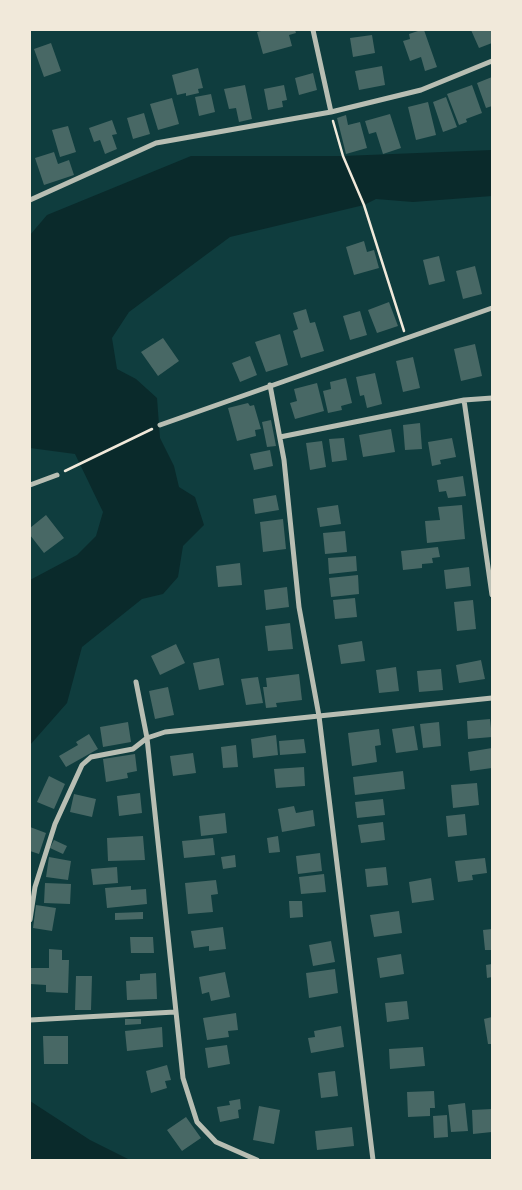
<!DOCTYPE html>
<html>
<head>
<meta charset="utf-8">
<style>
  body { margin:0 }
  #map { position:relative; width:522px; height:1190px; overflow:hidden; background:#0f3d3e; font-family:"Noto Serif",serif }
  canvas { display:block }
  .frame { position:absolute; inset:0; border:31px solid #f1e9da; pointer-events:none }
</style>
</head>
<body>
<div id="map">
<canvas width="522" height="1190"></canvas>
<div class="frame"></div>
</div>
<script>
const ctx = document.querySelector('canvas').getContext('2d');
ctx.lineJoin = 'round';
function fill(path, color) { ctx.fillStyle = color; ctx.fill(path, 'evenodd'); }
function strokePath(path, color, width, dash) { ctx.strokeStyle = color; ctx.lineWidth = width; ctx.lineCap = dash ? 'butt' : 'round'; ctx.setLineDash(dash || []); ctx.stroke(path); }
fill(new Path2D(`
  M 492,150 L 492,196 L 413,202 L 376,199 L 364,205 L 230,237 L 129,312 L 112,338 L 117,369 L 136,379 L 157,398 L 160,438 L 174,466 L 179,487 L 195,497 L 204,525 L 183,546 L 178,577 L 163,594 L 142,599 L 82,647 L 67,703 L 30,745 L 30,580 L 77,555 L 96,536 L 103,512 L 75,454 L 30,448 L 30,235 L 47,215 L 191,156 L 343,156 Z
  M 30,1101 L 90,1140 L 130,1160 L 30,1160 Z`), '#0a2a2b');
fill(new Path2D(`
  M 265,30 L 295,30 L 296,33 L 289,35 L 292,46 L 263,54 L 257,32 Z
  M 421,30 L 424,30 L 437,67 L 425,71 L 421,57 L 410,61 L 403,41 L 410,39 L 409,34 Z
  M 471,30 L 492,30 L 492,43 L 479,48 Z
  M 372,35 L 375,53 L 353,57 L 350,38 Z
  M 51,43 L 61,71 L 44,77 L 34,49 Z
  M 382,66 L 385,85 L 359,90 L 355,71 Z
  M 198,68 L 203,88 L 198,89 L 199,93 L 186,96 L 186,93 L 177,95 L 172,75 Z
  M 313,73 L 317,90 L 299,95 L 295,78 Z
  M 492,77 L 492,106 L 486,108 L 477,83 Z
  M 245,85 L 252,119 L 239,122 L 236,108 L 229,109 L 224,89 Z
  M 284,85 L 287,100 L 282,101 L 283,107 L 268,110 L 264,89 Z
  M 472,85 L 482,113 L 466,119 L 467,122 L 459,125 L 447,94 Z
  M 211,94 L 215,112 L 199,116 L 195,97 Z
  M 446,97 L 457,127 L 443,132 L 433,102 Z
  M 172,98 L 179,124 L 158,130 L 150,104 Z
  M 428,102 L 436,135 L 416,140 L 408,107 Z
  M 144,113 L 150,134 L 133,139 L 127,118 Z
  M 390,114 L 401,148 L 383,154 L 376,132 L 369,134 L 365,121 Z
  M 346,115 L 348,125 L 360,122 L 367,148 L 346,154 L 337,118 Z
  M 112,120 L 117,134 L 112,135 L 117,149 L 105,154 L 100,140 L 94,142 L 89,128 Z
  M 68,126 L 76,152 L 60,157 L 52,130 Z
  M 54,152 L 58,164 L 69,160 L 74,175 L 44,185 L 35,158 Z
  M 364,241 L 367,252 L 374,250 L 379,268 L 354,275 L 346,247 Z
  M 439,256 L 445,281 L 429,285 L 423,260 Z
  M 475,266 L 482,294 L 463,299 L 456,271 Z
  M 389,302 L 398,326 L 377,333 L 368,310 Z
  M 306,309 L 310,323 L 315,322 L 324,351 L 301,358 L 293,331 L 298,329 L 293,313 Z
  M 360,311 L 367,335 L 350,340 L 343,316 Z
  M 280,334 L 288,365 L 266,372 L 255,342 Z
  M 163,338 L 179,361 L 158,376 L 141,352 Z
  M 475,344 L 482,376 L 461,381 L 454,349 Z
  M 250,356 L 257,375 L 240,382 L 232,363 Z
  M 413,357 L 420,388 L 403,392 L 396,361 Z
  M 375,373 L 382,404 L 367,408 L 364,395 L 360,396 L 356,377 Z
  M 346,378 L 352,403 L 341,406 L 342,410 L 328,413 L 323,391 L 331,389 L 330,382 Z
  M 317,383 L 324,411 L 295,419 L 290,403 L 297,401 L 294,389 Z
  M 248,403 L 250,406 L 254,405 L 261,429 L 255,430 L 256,436 L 237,441 L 228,408 Z
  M 271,420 L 276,446 L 267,447 L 262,422 Z
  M 420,423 L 422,449 L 405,450 L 403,425 Z
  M 391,429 L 395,452 L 363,457 L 359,435 Z
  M 344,438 L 347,460 L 332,462 L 329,439 Z
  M 452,438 L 456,457 L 440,460 L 441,464 L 432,466 L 428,442 Z
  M 322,441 L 326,467 L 310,470 L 306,443 Z
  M 270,450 L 273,466 L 254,470 L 250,454 Z
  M 463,476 L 466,496 L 448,498 L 446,491 L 439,492 L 437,480 Z
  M 276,495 L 279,510 L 255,514 L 253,499 Z
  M 338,505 L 341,524 L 320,527 L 317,508 Z
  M 462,505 L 465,539 L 427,543 L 425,521 L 440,520 L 438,507 Z
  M 46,515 L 64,538 L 44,553 L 30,535 L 30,528 Z
  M 283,519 L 286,549 L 263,552 L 260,522 Z
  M 345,531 L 347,552 L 325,554 L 323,533 Z
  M 438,547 L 440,557 L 432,558 L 433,563 L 422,564 L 422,568 L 403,570 L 401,551 Z
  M 356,556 L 357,571 L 329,574 L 328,558 Z
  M 240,563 L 242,585 L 218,587 L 216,566 Z
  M 469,567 L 471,586 L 446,589 L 444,570 Z
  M 358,575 L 359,594 L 331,597 L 329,578 Z
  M 287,587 L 289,607 L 266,610 L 264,590 Z
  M 355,598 L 357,617 L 335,619 L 333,600 Z
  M 473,600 L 476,629 L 457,631 L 454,602 Z
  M 290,623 L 293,649 L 268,651 L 265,626 Z
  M 362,641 L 365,661 L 341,664 L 338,645 Z
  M 176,644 L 185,663 L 160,675 L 151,656 Z
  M 219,658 L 224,685 L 199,690 L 193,663 Z
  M 481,660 L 485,679 L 459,683 L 456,665 Z
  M 396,667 L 399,691 L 379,693 L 376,670 Z
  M 441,669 L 443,690 L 419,692 L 417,671 Z
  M 299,674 L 302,700 L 276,703 L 277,707 L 266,708 L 263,687 L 267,687 L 266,678 Z
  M 258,677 L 263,703 L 246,705 L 241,679 Z
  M 168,687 L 174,715 L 155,719 L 149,691 Z
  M 490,719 L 492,737 L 468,739 L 467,721 Z
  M 128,722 L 131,742 L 103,747 L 100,727 Z
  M 439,722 L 441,746 L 423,748 L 420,724 Z
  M 414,726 L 418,750 L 396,753 L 392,729 Z
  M 379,729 L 381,745 L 375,746 L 377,762 L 352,766 L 348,733 Z
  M 89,734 L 98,749 L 66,767 L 59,756 L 78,745 L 76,742 Z
  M 276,735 L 278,755 L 253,758 L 251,739 Z
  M 304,739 L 306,753 L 280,755 L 279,741 Z
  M 236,745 L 238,767 L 223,768 L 221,747 Z
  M 492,748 L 492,768 L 470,771 L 468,752 Z
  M 193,753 L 196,773 L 173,776 L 170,756 Z
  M 135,754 L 137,771 L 127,773 L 128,778 L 106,782 L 103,759 Z
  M 304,767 L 305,786 L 276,788 L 274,769 Z
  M 403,771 L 405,789 L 355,795 L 353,777 Z
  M 49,776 L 65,784 L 54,809 L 37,802 Z
  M 477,783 L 479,805 L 453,808 L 451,785 Z
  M 140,793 L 142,813 L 119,816 L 117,796 Z
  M 74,794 L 96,799 L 92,817 L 70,812 Z
  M 383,799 L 385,815 L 357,818 L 355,802 Z
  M 294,806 L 296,813 L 313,810 L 315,826 L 282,832 L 278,809 Z
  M 225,813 L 227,833 L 201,836 L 199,816 Z
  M 465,814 L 467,835 L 448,837 L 446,816 Z
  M 383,822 L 385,840 L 361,843 L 358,825 Z
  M 30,827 L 46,833 L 39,854 L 30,851 Z
  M 143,836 L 145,860 L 108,861 L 107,838 Z
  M 278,836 L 280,852 L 269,853 L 267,838 Z
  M 213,838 L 215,855 L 184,858 L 182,841 Z
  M 54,840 L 67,846 L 63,854 L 50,848 Z
  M 320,853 L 322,871 L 298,874 L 296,856 Z
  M 235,855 L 236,867 L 223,869 L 221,857 Z
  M 49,857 L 71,861 L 68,880 L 46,877 Z
  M 485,858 L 487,873 L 472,875 L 473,880 L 458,882 L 455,861 Z
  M 117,867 L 118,883 L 93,885 L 91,869 Z
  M 386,867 L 388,885 L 367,887 L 365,869 Z
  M 324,874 L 326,892 L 301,894 L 299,877 Z
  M 431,878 L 434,900 L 412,903 L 409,882 Z
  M 216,880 L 218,894 L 211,895 L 213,912 L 188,914 L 185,883 Z
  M 45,883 L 71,884 L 70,904 L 44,903 Z
  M 131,886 L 131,890 L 146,889 L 147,904 L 107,908 L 105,888 Z
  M 289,901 L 302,901 L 303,917 L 290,918 Z
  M 36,905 L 56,908 L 52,931 L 33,928 Z
  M 399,911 L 402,933 L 374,937 L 370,915 Z
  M 143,912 L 143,919 L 115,920 L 115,913 Z
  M 223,927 L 226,949 L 209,951 L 209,946 L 194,948 L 191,931 Z
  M 492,929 L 492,950 L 485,950 L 483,930 Z
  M 130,937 L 153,937 L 154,953 L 131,953 Z
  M 331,941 L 335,962 L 313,966 L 309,945 Z
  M 49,949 L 62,950 L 62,960 L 69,960 L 68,993 L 46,992 L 46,985 L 30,984 L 30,968 L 49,968 Z
  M 401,954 L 404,974 L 380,978 L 377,958 Z
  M 492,964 L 492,977 L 487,978 L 486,965 Z
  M 335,969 L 338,993 L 309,998 L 306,973 Z
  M 225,972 L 230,997 L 211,1001 L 209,992 L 202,994 L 199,977 Z
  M 156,973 L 157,999 L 127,1000 L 126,981 L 140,980 L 140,974 Z
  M 76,976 L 92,976 L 91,1010 L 75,1010 Z
  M 407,1001 L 409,1019 L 387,1022 L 385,1003 Z
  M 236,1013 L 238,1030 L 228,1031 L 229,1037 L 207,1040 L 203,1018 Z
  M 492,1017 L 492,1044 L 488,1044 L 484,1019 Z
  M 125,1019 L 141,1019 L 141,1024 L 125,1025 Z
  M 341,1026 L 344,1047 L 311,1053 L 308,1038 L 315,1037 L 314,1031 Z
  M 162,1027 L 163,1047 L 127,1051 L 125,1031 Z
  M 43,1036 L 68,1036 L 68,1064 L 44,1064 Z
  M 227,1045 L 230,1064 L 208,1068 L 205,1048 Z
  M 423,1047 L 425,1066 L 390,1069 L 389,1049 Z
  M 167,1065 L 171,1080 L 165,1081 L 167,1088 L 151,1093 L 146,1071 Z
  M 335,1071 L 338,1096 L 321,1098 L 318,1073 Z
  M 434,1091 L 435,1108 L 430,1108 L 430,1116 L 408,1117 L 407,1092 Z
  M 240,1099 L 241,1109 L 238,1110 L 239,1118 L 220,1122 L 217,1107 L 230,1105 L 229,1101 Z
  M 465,1103 L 468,1131 L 451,1132 L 448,1105 Z
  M 259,1106 L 280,1110 L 274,1144 L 253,1140 Z
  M 492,1109 L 492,1132 L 473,1134 L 472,1110 Z
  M 447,1115 L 448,1137 L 434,1138 L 433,1116 Z
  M 186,1117 L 201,1138 L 182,1151 L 167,1130 Z
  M 352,1127 L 354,1146 L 317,1150 L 315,1131 Z`), '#486865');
strokePath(new Path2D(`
  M 333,121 L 343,156 L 364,205 L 404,331
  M 65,471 L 152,429`), '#f1e9da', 2.5);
strokePath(new Path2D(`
  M 313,30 L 331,112
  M 30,200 L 156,143 L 331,112 L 421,90 L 492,61
  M 270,385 L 284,460 L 299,607 L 319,716 L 373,1160
  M 464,400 L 492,595
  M 160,425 L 492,308
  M 280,437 L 464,400 L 492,398
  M 30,485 L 57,475
  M 136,682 L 147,738 L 183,1078 L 197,1122 L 216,1142 L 257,1160
  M 30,920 L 35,887 L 55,824 L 82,765 L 91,757 L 133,749 L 147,738 L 165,732 L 492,698
  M 30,1020 L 175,1012`), '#b8beb3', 5);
</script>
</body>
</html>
